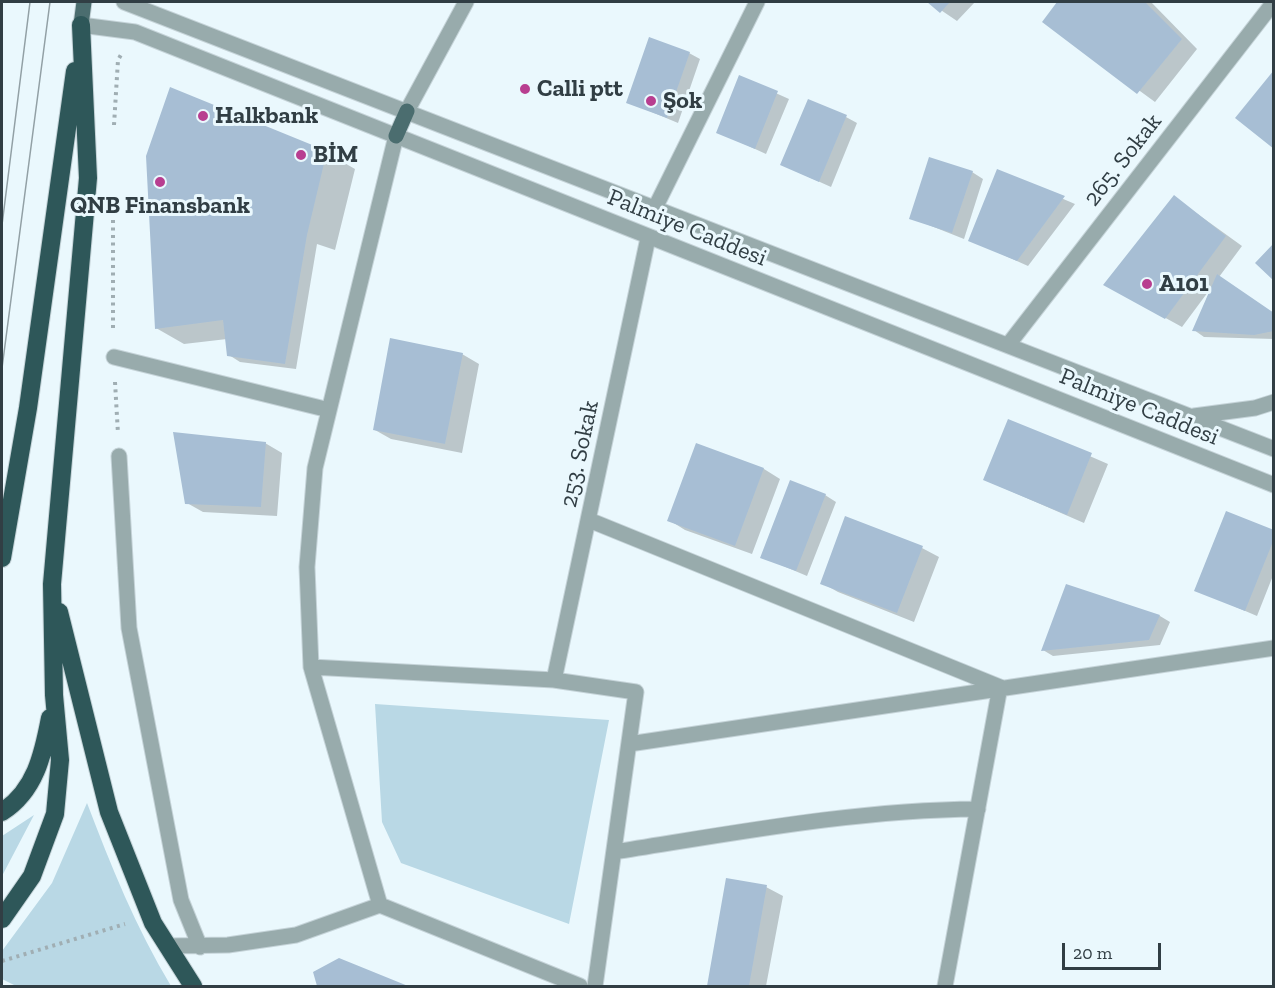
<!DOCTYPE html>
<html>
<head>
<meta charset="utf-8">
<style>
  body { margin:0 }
  #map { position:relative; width:1275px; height:988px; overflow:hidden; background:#eaf8fd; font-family:"Zilla Slab",serif }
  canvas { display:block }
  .frame { position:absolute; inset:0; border:3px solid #313e44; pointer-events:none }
  .scale { position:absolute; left:1062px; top:943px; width:99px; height:27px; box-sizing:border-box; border:3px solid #313e44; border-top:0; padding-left:8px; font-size:18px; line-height:21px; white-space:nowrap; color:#313e44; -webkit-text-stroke:4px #eaf8fd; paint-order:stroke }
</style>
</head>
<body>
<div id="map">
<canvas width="1275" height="988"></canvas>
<div class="frame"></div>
<div class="scale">20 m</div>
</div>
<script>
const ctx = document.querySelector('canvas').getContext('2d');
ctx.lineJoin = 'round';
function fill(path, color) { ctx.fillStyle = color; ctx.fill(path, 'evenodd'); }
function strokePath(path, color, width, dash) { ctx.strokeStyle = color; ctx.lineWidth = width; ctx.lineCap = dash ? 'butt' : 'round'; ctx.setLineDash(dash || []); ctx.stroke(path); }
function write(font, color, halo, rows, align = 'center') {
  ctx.font = font + ' "Zilla Slab",serif'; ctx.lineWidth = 6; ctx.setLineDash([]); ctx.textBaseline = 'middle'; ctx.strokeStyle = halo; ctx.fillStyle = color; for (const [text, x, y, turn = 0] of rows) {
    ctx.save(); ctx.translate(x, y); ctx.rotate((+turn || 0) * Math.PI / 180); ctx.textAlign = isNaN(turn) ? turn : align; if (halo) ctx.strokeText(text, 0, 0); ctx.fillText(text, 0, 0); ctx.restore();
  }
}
fill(new Path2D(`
  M 375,704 L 609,720 L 569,924 L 401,863 L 382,822 Z
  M 87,803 C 111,866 136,928 171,986 L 16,986 L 2,979 L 2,951 L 52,883 Z
  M 34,815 L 2,876 L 2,836 Z`), '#b9d8e5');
fill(new Path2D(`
  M 929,2 L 975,2 L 957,21 Z
  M 1059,2 L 1151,2 L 1197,49 L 1155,102 L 1044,21 Z
  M 689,53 L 700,59 L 678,123 L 628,102 Z
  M 740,77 L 789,99 L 766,154 L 718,132 Z
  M 171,89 L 327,153 L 355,169 L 335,250 L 317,244 L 296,369 L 240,362 L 229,355 L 227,339 L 184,344 L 156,328 Z
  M 846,117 L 857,123 L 831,187 L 782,165 Z
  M 998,171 L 1075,204 L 1028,266 L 970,240 Z
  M 972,172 L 983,179 L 964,239 L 911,218 Z
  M 1174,197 L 1242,246 L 1219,277 L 1274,314 L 1274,339 L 1204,337 L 1194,330 L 1211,288 L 1182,327 L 1122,294 Z
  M 462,354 L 479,364 L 462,453 L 391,439 L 375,430 Z
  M 1009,421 L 1108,464 L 1084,523 L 985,480 Z
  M 265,443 L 282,453 L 277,516 L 203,512 L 187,503 Z
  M 697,444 L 764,469 L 780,479 L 752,554 L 685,530 L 669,520 Z
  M 825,495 L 836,502 L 807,576 L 762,557 Z
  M 1274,532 L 1274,573 L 1257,616 L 1196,590 Z
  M 922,548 L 939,557 L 914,622 L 838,592 L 822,583 Z
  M 1067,586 L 1160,616 L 1170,622 L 1160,645 L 1053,656 L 1043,650 Z
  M 727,880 L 766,887 L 783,896 L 766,986 L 708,986 Z
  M 339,960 L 404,986 L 319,986 L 314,972 Z`), '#0003');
fill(new Path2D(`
  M 927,2 L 950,2 L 940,13 Z
  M 1057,2 L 1145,2 L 1182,39 L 1137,94 L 1042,22 Z
  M 649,37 L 690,52 L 667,118 L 626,103 Z
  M 1274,70 L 1274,149 L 1235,118 Z
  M 739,75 L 778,91 L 755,149 L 716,133 Z
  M 170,87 L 327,151 L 307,235 L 285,364 L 227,356 L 223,320 L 155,329 L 146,156 Z
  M 808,99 L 847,115 L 819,182 L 780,165 Z
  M 929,157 L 973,171 L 952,233 L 909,219 Z
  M 997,169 L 1065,196 L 1017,261 L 968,241 Z
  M 1174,195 L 1226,236 L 1165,319 L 1103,285 Z
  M 1274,243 L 1274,281 L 1255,263 Z
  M 1217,274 L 1274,313 L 1274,331 L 1254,335 L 1192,331 Z
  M 390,338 L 463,353 L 445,444 L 373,430 Z
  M 1008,419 L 1092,453 L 1067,515 L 983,480 Z
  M 173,432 L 266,442 L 261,507 L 185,504 Z
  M 696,443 L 764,468 L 735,546 L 667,521 Z
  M 790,480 L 826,494 L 796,571 L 760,558 Z
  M 1226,511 L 1274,530 L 1274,539 L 1245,611 L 1194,591 Z
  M 845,516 L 923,546 L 897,613 L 820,584 Z
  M 1066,584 L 1160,615 L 1149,640 L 1041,651 Z
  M 726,878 L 767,885 L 749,986 L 707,986 Z
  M 339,958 L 408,986 L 317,986 L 313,972 Z`), '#a7bed4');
const minor = new Path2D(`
  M 124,2 L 1274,449
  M 81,25 L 135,32 L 1274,485
  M 407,111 L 466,2
  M 396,136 L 315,468 L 307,567 L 311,667 L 380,905 L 580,986
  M 655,208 L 757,2
  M 1008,345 L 1274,2
  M 114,357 L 329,410
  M 1194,416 L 1255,408 L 1274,402
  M 119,456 L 129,628 L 181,900 L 200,947
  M 589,520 L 1000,687 L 945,986
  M 311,667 L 554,680 L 636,692 L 595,986
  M 554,680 L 648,238
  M 629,744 L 1274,648
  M 614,852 C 735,833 855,810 978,809
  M 167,946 L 228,945 L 296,935 L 380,905`);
const major = new Path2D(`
  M 81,25 L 84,2
  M 396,136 L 407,111`);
const highway = new Path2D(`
  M 2,558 L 28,408 L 75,71
  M 59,612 L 109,812 L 153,923 L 193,986
  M 2,812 C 35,791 43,755 50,718
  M 2,919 L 32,876 L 55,814 L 60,760 L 54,695 L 52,584 L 88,178 L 81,25`);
strokePath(minor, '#c5d3d8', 17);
strokePath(major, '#c5d3d8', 17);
strokePath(highway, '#c5d3d8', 20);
strokePath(new Path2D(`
  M 114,125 L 118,60 L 122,53
  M 113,220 L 113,332
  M 115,382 L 118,434
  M 2,961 L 125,924`), '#a0aeb3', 4, [3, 4.5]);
strokePath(minor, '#98abac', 15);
strokePath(major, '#4b6d6f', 15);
strokePath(highway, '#2e5759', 18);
strokePath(new Path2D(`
  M 2,225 L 30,2
  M 2,368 L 50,2`), '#92a0a5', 1.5);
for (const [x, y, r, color] of [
  [525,89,6,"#b83e90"],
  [651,101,6,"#b83e90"],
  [203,116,6,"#b83e90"],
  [301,155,6,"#b83e90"],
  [160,182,6,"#b83e90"],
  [1147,284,6,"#b83e90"]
]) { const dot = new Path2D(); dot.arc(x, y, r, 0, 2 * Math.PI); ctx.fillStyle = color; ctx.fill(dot); strokePath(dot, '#eaf8fd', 2); }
write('bold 24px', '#313e44', '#eaf8fd', [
  ["Calli ptt",537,89],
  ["Şok",663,101],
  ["Halkbank",215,116],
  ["BİM",313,155],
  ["QNB Finansbank",160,206,"center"],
  ["A101",1159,284]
], 'left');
write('24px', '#313e44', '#eaf8fd', [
  ["265. Sokak",1123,160,-52],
  ["Palmiye Caddesi",687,228,22],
  ["Palmiye Caddesi",1139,407,22],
  ["253. Sokak",580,454,-78]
]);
</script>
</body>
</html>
